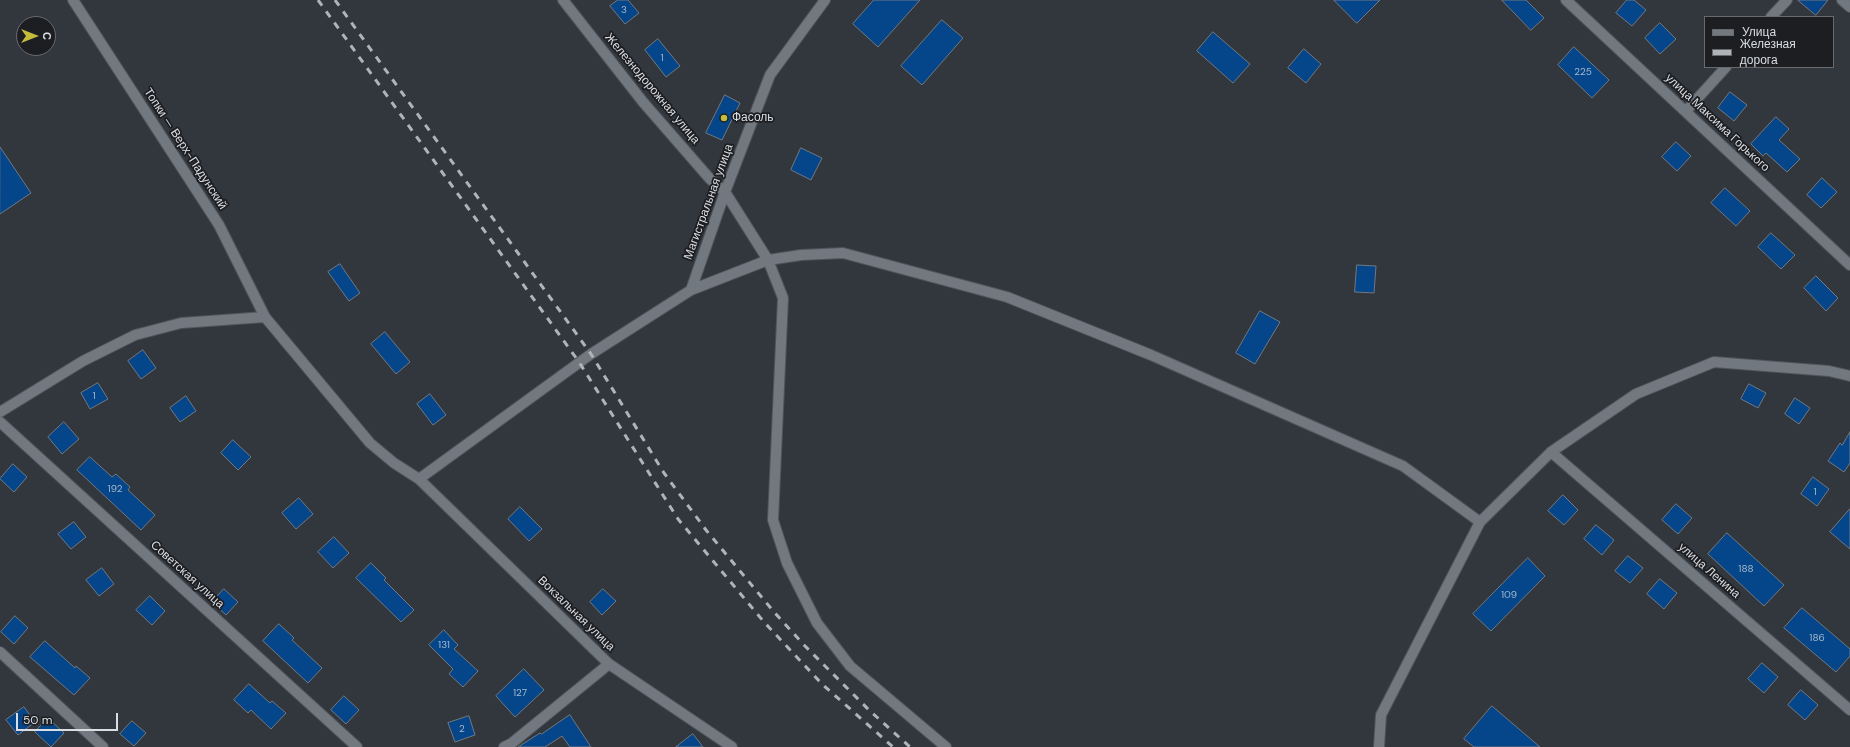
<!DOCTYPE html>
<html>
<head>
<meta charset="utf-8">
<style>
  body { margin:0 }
  #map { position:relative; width:1850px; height:747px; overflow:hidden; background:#32373e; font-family:"DM Sans",sans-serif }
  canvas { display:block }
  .legend { position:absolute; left:1704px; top:16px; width:130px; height:52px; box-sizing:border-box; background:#1c1e22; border:1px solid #686a6e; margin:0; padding:5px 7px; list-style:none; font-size:12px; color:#dadde1 }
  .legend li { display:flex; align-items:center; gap:8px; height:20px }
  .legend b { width:20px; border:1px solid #686a6e }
  .north { position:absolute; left:16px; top:16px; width:40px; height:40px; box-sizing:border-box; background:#1c1e22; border:1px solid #686a6e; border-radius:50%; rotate:90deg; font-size:11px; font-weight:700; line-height:16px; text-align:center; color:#dadde1 }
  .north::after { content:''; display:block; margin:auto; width:14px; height:18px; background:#c6bc3c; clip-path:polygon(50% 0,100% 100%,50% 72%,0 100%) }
  .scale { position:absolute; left:16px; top:713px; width:102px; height:18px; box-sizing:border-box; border:2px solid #dadde1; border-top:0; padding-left:5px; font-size:12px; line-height:14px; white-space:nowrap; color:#dadde1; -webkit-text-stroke:3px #1c1e22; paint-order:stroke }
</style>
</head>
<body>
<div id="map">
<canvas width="1850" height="747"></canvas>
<ul class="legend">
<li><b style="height:5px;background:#72787f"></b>Улица</li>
<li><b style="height:5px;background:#b0b4b8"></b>Железная дорога</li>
</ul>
<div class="north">С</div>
<div class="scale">50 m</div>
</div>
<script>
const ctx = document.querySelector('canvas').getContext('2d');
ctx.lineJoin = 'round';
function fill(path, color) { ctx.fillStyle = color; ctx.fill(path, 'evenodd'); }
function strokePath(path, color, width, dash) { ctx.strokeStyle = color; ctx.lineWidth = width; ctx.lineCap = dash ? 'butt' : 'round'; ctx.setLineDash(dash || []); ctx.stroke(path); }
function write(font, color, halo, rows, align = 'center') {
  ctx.font = font + ' "DM Sans",sans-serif'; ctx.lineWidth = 3.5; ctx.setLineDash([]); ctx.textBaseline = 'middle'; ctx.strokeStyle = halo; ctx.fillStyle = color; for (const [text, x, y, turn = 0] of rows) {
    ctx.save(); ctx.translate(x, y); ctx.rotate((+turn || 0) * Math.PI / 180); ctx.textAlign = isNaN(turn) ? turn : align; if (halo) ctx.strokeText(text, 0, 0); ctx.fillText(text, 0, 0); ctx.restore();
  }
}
const building = new Path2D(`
  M 618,0 L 628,0 L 639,13 L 625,24 L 610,6 Z
  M 874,0 L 920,0 L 878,47 L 853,24 Z
  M 1334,0 L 1380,0 L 1357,23 Z
  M 1502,0 L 1526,0 L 1544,18 L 1531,30 Z
  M 1627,0 L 1634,0 L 1646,10 L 1632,26 L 1616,13 Z
  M 1798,0 L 1828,0 L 1816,15 Z
  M 942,20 L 963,38 L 922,85 L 901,66 Z
  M 1660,23 L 1676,39 L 1660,54 L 1645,38 Z
  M 1213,32 L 1250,64 L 1233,83 L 1197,51 Z
  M 658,39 L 680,66 L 666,77 L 645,50 Z
  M 1574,47 L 1609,80 L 1592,98 L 1558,65 Z
  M 1304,49 L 1321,64 L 1306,83 L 1288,68 Z
  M 1730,92 L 1747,105 L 1734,121 L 1718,108 Z
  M 725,95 L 740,103 L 722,140 L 706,133 Z
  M 1776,117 L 1789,129 L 1779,140 L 1800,159 L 1787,172 L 1766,153 L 1763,156 L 1751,144 Z
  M 1676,142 L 1691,156 L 1677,171 L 1662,157 Z
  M 0,147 L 31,193 L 0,214 Z
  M 801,148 L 822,158 L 811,180 L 791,170 Z
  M 1822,178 L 1837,192 L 1821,208 L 1807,195 Z
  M 1725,188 L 1750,211 L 1736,226 L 1711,203 Z
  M 1771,233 L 1795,255 L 1781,269 L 1758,247 Z
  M 340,264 L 360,293 L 349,301 L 328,272 Z
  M 1357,265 L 1376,266 L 1374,293 L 1355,292 Z
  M 1816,276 L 1838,298 L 1826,311 L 1804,288 Z
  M 1260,311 L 1280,322 L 1255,364 L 1236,353 Z
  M 385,332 L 410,362 L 396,374 L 371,344 Z
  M 143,350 L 156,368 L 141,379 L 128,361 Z
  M 98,383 L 108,399 L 90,409 L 81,393 Z
  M 1749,384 L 1766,393 L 1758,408 L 1741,399 Z
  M 430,394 L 446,415 L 433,425 L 417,404 Z
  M 186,396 L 196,411 L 180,422 L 170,408 Z
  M 1795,398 L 1810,408 L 1799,424 L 1785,414 Z
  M 64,422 L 79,439 L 62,454 L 48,437 Z
  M 1850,432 L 1850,463 L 1844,472 L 1828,461 L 1840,443 L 1842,445 Z
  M 233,440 L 251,457 L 238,470 L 221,453 Z
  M 90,457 L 112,477 L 116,474 L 130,487 L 128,490 L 155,515 L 141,530 L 77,470 Z
  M 13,464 L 27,477 L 14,492 L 0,479 Z
  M 1813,477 L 1829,489 L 1817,506 L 1801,494 Z
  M 1563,495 L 1578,510 L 1564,525 L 1548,511 Z
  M 299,498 L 313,514 L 296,529 L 282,513 Z
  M 1676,504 L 1692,518 L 1678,534 L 1662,520 Z
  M 520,507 L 542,529 L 529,541 L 508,519 Z
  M 1850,509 L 1850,549 L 1830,532 Z
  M 74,522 L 86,537 L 71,549 L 58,534 Z
  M 1596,525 L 1614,540 L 1602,555 L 1584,539 Z
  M 1727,533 L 1784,585 L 1764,606 L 1708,554 Z
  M 334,537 L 349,553 L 333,568 L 318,552 Z
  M 1628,556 L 1643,568 L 1630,583 L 1615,571 Z
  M 1528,558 L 1545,576 L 1491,631 L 1473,614 Z
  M 371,563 L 386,578 L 384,580 L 414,610 L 401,622 L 356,578 Z
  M 102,568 L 114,584 L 99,596 L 86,580 Z
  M 1660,579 L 1677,593 L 1664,609 L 1647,594 Z
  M 224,589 L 238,602 L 226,615 L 212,602 Z
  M 603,589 L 616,601 L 602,615 L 590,602 Z
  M 150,596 L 165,611 L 152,625 L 136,610 Z
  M 1802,608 L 1850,649 L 1850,656 L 1836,672 L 1784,628 Z
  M 15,616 L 28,628 L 14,644 L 1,632 Z
  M 279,624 L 294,638 L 292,640 L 322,668 L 308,683 L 263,641 Z
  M 444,630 L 458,645 L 454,649 L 478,671 L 463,687 L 449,674 L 453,669 L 429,645 Z
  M 45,641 L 75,668 L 76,666 L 90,678 L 74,695 L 30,657 Z
  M 1762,663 L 1778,677 L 1764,693 L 1748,679 Z
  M 524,669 L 544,690 L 515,717 L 496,696 Z
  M 249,684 L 270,703 L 272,701 L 286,713 L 271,729 L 251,710 L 248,713 L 234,700 Z
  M 1801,690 L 1818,705 L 1805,720 L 1788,705 Z
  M 344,696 L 359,710 L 346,724 L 331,710 Z
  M 1492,706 L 1540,747 L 1474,747 L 1464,739 Z
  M 24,707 L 35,722 L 18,735 L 6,720 Z
  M 570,715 L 591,747 L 570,747 L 562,736 L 545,747 L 518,747 L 540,733 L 541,734 Z
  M 469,716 L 475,735 L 455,742 L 448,723 Z
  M 48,718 L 64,733 L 51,747 L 35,732 Z
  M 132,721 L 146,733 L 134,746 L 120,734 Z
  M 693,734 L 703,747 L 676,747 Z`);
fill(building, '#044689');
strokePath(building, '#727880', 1);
const minor = new Path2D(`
  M 73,0 L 219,225 L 265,317 L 370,443 L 394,463 L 419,479 L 609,664 L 732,747
  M 563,0 L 643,102 L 710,179 L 725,192 L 768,260 L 783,298 L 773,520 L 787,563 L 817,623 L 850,666 L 946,747
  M 1566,0 L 1850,265
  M 1842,0 L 1850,7
  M 1771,17 L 1787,0
  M 1686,111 L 1726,67
  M 691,290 L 725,192 L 770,75 L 825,0
  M 0,412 L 83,361 L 135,335 L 181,323 L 265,317
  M 0,422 L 357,747
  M 1551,452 L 1850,710
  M 419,479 L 591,354 L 691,290 L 768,260 L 801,255 L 843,253 L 1007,297 L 1151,355 L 1403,466 L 1480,522
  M 0,652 L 103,747
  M 504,747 L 512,743 L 609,664
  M 1379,747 L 1381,715 L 1480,522 L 1551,452 L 1636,394 L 1714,362 L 1829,371 L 1850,376`);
strokePath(minor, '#50545a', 12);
strokePath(minor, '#72787f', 10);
strokePath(new Path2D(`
  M 318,0 L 579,362 L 678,519 L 764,622 L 822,684 L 893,747
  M 335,0 L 591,354 L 664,473 L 706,530 L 774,612 L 805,646 L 869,710 L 910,747`), '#b0b4b8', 3, [7, 7]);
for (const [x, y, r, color] of [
  [724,118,4,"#c6bc3c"]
]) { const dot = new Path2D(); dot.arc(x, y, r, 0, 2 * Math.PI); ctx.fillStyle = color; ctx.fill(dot); strokePath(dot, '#1c1e22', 1.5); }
write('10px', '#a4b7cb', null, [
  ["3",624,10],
  ["1",662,58],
  ["225",1583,72],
  ["1",94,396],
  ["192",115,489],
  ["1",1815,492],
  ["188",1746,569],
  ["109",1509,595],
  ["186",1817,638],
  ["131",444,645],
  ["127",520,693],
  ["2",462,729]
]);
write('12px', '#dadde1', '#1c1e22', [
  ["Железнодорожная улица",652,89,50],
  ["улица Максима Горького",1717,123,43],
  ["Топки — Верх-Падунский",185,149,57],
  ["Магистральная улица",709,202,-70],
  ["улица Ленина",1709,571,41],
  ["Советская улица",187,575,42],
  ["Вокзальная улица",576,614,44]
]);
write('12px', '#dadde1', '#1c1e22', [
  ["Фасоль",732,118]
], 'left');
</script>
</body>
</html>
